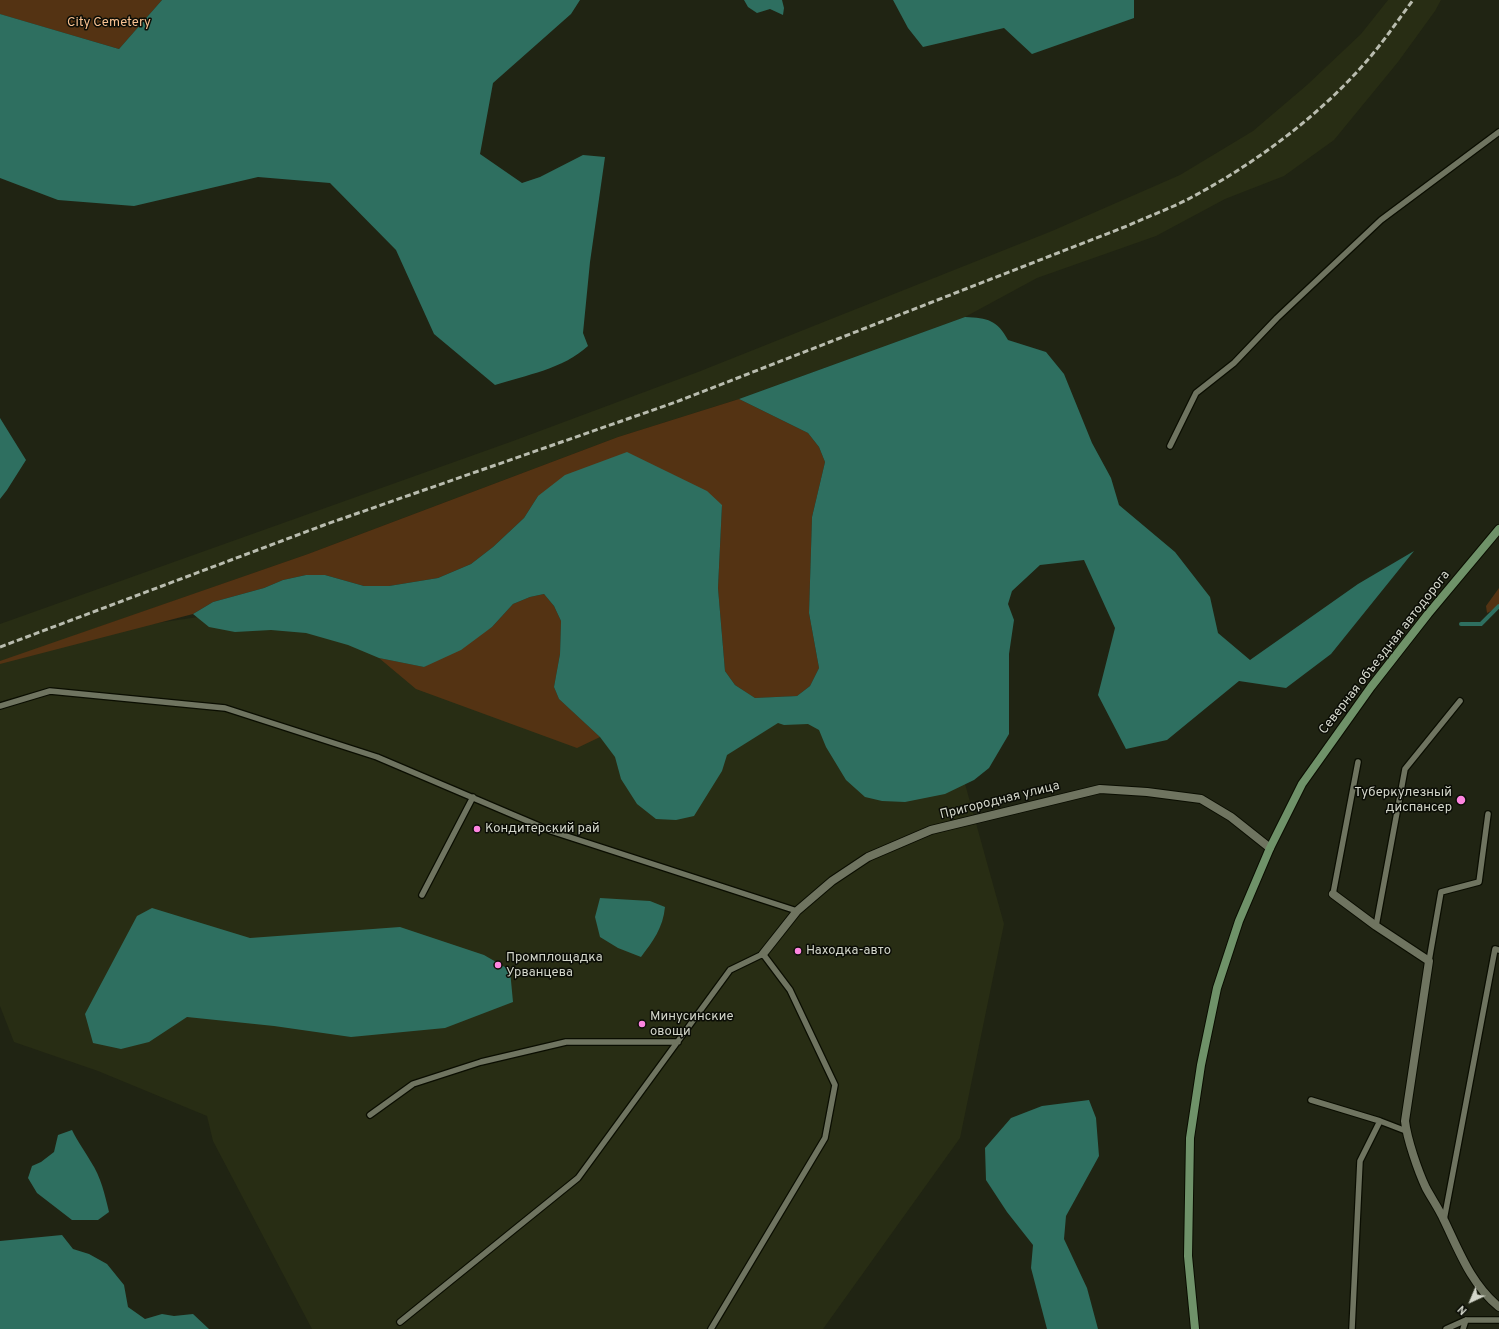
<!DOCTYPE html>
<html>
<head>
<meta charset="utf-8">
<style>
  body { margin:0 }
  #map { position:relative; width:1499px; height:1329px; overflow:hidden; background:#202413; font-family:Overpass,sans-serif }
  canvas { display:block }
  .north { position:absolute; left:1451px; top:1281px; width:40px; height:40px; -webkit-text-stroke:3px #0b0d06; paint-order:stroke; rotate:224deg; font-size:11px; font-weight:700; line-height:16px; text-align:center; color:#d3d6ca }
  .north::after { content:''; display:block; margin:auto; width:14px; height:18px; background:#d3d6ca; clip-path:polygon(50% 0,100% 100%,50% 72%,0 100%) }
</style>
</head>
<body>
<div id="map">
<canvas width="1499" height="1329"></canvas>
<div class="north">N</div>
</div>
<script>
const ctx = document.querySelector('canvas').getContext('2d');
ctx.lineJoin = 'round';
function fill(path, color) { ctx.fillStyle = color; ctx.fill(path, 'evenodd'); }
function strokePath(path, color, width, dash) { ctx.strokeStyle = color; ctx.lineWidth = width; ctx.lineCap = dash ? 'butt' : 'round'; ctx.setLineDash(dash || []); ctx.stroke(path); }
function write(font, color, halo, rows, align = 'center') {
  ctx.font = font + ' Overpass,sans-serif'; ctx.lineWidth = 3; ctx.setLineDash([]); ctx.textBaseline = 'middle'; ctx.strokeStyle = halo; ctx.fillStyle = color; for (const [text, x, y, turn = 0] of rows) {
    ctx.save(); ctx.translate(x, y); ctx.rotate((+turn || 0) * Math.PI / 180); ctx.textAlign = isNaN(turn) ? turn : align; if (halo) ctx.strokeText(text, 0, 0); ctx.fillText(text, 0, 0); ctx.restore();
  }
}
fill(new Path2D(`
  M 1388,0 L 1441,0 L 1435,11 L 1398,62 L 1334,140 L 1284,176 L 1225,199 L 1156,236 L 1037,278 L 965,317 L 739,399 L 618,437 L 308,554 L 76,635 L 266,607 L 821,702 L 957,755 L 1004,924 L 960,1138 L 823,1329 L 312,1329 L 213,1141 L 207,1116 L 98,1071 L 14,1042 L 0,1006 L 0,624 L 513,441 L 698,372 L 1052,231 L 1180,175 L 1253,131 L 1307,85 L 1361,34 Z`), '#282d14');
fill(new Path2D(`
  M 0,0 L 162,0 L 119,49 L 3,15 L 0,14 Z
  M 739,399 L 808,433 L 819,447 L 825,462 L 812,517 L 809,613 L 819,668 L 810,686 L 797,696 L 755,698 L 735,685 L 725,671 L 718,588 L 722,505 L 538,496 L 524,518 L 493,547 L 471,564 L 438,578 L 389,586 L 364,586 L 325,575 L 306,575 L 283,580 L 264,588 L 213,602 L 193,614 L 0,664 L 0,661 L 308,554 L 618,437 Z
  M 1499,588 L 1499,607 L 1487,613 L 1486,606 Z
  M 544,594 L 554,606 L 561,621 L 560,654 L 554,687 L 559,699 L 600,737 L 577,748 L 416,689 L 379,658 L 424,667 L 492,627 L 513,604 L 530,597 Z`), '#543313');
fill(new Path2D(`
  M 162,0 L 580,0 L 571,14 L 493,83 L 480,154 L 522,183 L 540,177 L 583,155 L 605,157 L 590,262 L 583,333 L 588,346 C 563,369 526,375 495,385 L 434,334 L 396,250 L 330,183 L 258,177 L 134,206 L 58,200 L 0,178 L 0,14 L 119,49 Z
  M 744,0 L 782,0 L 784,8 L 783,15 L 770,9 L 757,13 L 748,7 Z
  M 893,0 L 1134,0 L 1134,18 L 1032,54 L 1004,28 L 923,47 L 908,28 Z
  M 965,317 C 988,318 997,320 1008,340 L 1046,352 L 1064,374 L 1092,443 L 1111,478 L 1119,505 L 1175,552 L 1210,597 L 1218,633 L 1250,660 L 1358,584 L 1414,551 L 1331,654 L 1286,688 L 1239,681 L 1167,740 L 1126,749 L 1098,695 L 1115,628 L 1084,560 L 1040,565 L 1012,591 L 1008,604 L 1014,620 L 1009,654 L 1009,734 L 989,768 L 974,780 L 945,794 L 905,802 L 882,801 L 865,797 L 846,780 L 826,747 L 819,730 L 808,724 L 784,725 L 778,723 L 727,755 L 722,771 L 694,816 L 676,820 L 656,819 L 637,804 L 621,779 L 615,757 L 600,737 L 559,699 L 554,687 L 560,654 L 561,621 L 554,606 L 544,594 L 530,597 L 513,604 L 492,627 L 461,650 L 424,667 L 379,658 L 348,645 L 306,633 L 271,630 L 235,632 L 209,627 L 193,614 L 213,602 L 264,588 L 283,580 L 306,575 L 325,575 L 364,586 L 389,586 L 438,578 L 471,564 L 493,547 L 524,518 L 538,496 L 565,475 L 627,452 L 707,491 L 722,505 L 718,588 L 725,671 L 735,685 L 755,698 L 797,696 L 810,686 L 819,668 L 809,613 L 812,517 L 825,462 L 819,447 L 808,433 L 739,399 Z
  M 0,418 L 26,460 L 7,490 L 0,499 Z
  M 600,898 L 650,901 L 665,907 C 663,928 653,941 641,957 L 618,948 L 600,937 L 595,917 Z
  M 152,908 L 250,938 L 400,927 L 484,955 L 510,970 L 513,1002 L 445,1028 L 351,1037 L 274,1026 L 187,1017 L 149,1042 L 121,1049 L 93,1043 L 85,1014 L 137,916 Z
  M 1089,1100 L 1096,1118 L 1099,1156 L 1066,1216 L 1064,1239 L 1087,1288 L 1098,1329 L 1047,1329 L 1031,1268 L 1033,1245 L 1007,1212 L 986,1180 L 985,1148 L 1011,1118 L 1042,1106 Z
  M 72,1130 C 77,1141 85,1151 91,1162 C 101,1177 105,1195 109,1212 L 98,1220 L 72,1220 L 37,1193 L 28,1178 L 32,1166 L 41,1162 L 54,1152 L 58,1135 Z
  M 62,1235 L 73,1249 L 89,1254 L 107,1264 L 124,1285 L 128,1307 L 145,1319 L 162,1314 L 174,1316 L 193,1314 L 209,1329 L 0,1329 L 0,1241 Z`), '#2e6f60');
strokePath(new Path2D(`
  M 1461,624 L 1481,624 L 1499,606`), '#2e6f60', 4);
const lane = new Path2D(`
  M 1170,446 L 1196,393 L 1234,363 L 1277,318 L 1381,220 L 1499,132
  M 0,706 L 50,691 L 225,708 L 377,757 L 551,831 L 797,911
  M 1333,894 L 1358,762
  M 422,895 L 473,797
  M 1376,926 L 1405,769 L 1460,701
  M 1429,961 L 1441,892 L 1479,882 L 1488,814
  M 1311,1100 L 1380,1121 L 1406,1131
  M 370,1115 L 413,1084 L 481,1062 L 566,1042 L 678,1042
  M 1444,1220 L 1495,949 L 1499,950
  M 400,1322 L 578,1178 L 730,970 L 763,954 L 790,990 L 835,1085 L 825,1138 L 711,1329
  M 1352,1329 L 1360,1161 L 1380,1121
  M 1446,1329 L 1466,1320 L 1499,1320
  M 1463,1329 L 1466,1320`);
const street = new Path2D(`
  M 1333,894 L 1376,926 L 1429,961 L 1405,1121 C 1407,1139 1418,1171 1426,1188 C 1432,1199 1439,1209 1444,1220 C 1459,1251 1471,1284 1499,1307
  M 763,954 L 797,911 L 832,881 L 868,857 L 931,830 L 1100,789 L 1147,792 L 1201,799 L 1231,817 L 1270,848`);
const secondary = new Path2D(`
  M 1195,1329 L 1188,1256 L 1190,1138 L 1201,1065 L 1217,988 L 1239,921 L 1270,848 L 1302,784 L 1371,687 L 1428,614 L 1499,529`);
strokePath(lane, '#0a0d01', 8);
strokePath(street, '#0a0d01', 10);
strokePath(secondary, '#0a0d01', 10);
strokePath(lane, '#6f7460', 5.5);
strokePath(street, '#6f7460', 8);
strokePath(secondary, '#6f9269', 8);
strokePath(new Path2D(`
  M 0,647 L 324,525 L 676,402 L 1127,226 C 1149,216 1172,208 1194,196 C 1259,161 1323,113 1371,56 C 1386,38 1399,19 1413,0`), '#b9bcaf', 3, [6, 3]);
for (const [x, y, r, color] of [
  [1461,800,5,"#fe85e0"],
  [477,829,4,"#fe85e0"],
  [798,951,4,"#fe85e0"],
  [498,965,4,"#fe85e0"],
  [642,1024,4,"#fe85e0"]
]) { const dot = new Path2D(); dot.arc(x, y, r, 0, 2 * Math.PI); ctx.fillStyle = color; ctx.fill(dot); strokePath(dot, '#0b0d06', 1.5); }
write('13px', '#f8c191', '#0b0d06', [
  ["City Cemetery",109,23]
]);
write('13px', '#d3d6ca', '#0b0d06', [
  ["Северная объездная автодорога",1385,653,-52],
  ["Пригородная улица",1000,801,-14]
]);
write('13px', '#d3d6ca', '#0b0d06', [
  ["Туберкулезный",1452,793,"right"],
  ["диспансер",1452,808,"right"],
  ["Кондитерский рай",485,829],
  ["Находка-авто",806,951],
  ["Промплощадка",506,958],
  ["Урванцева",506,973],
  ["Минусинские",650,1017],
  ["овощи",650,1032]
], 'left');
</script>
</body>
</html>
